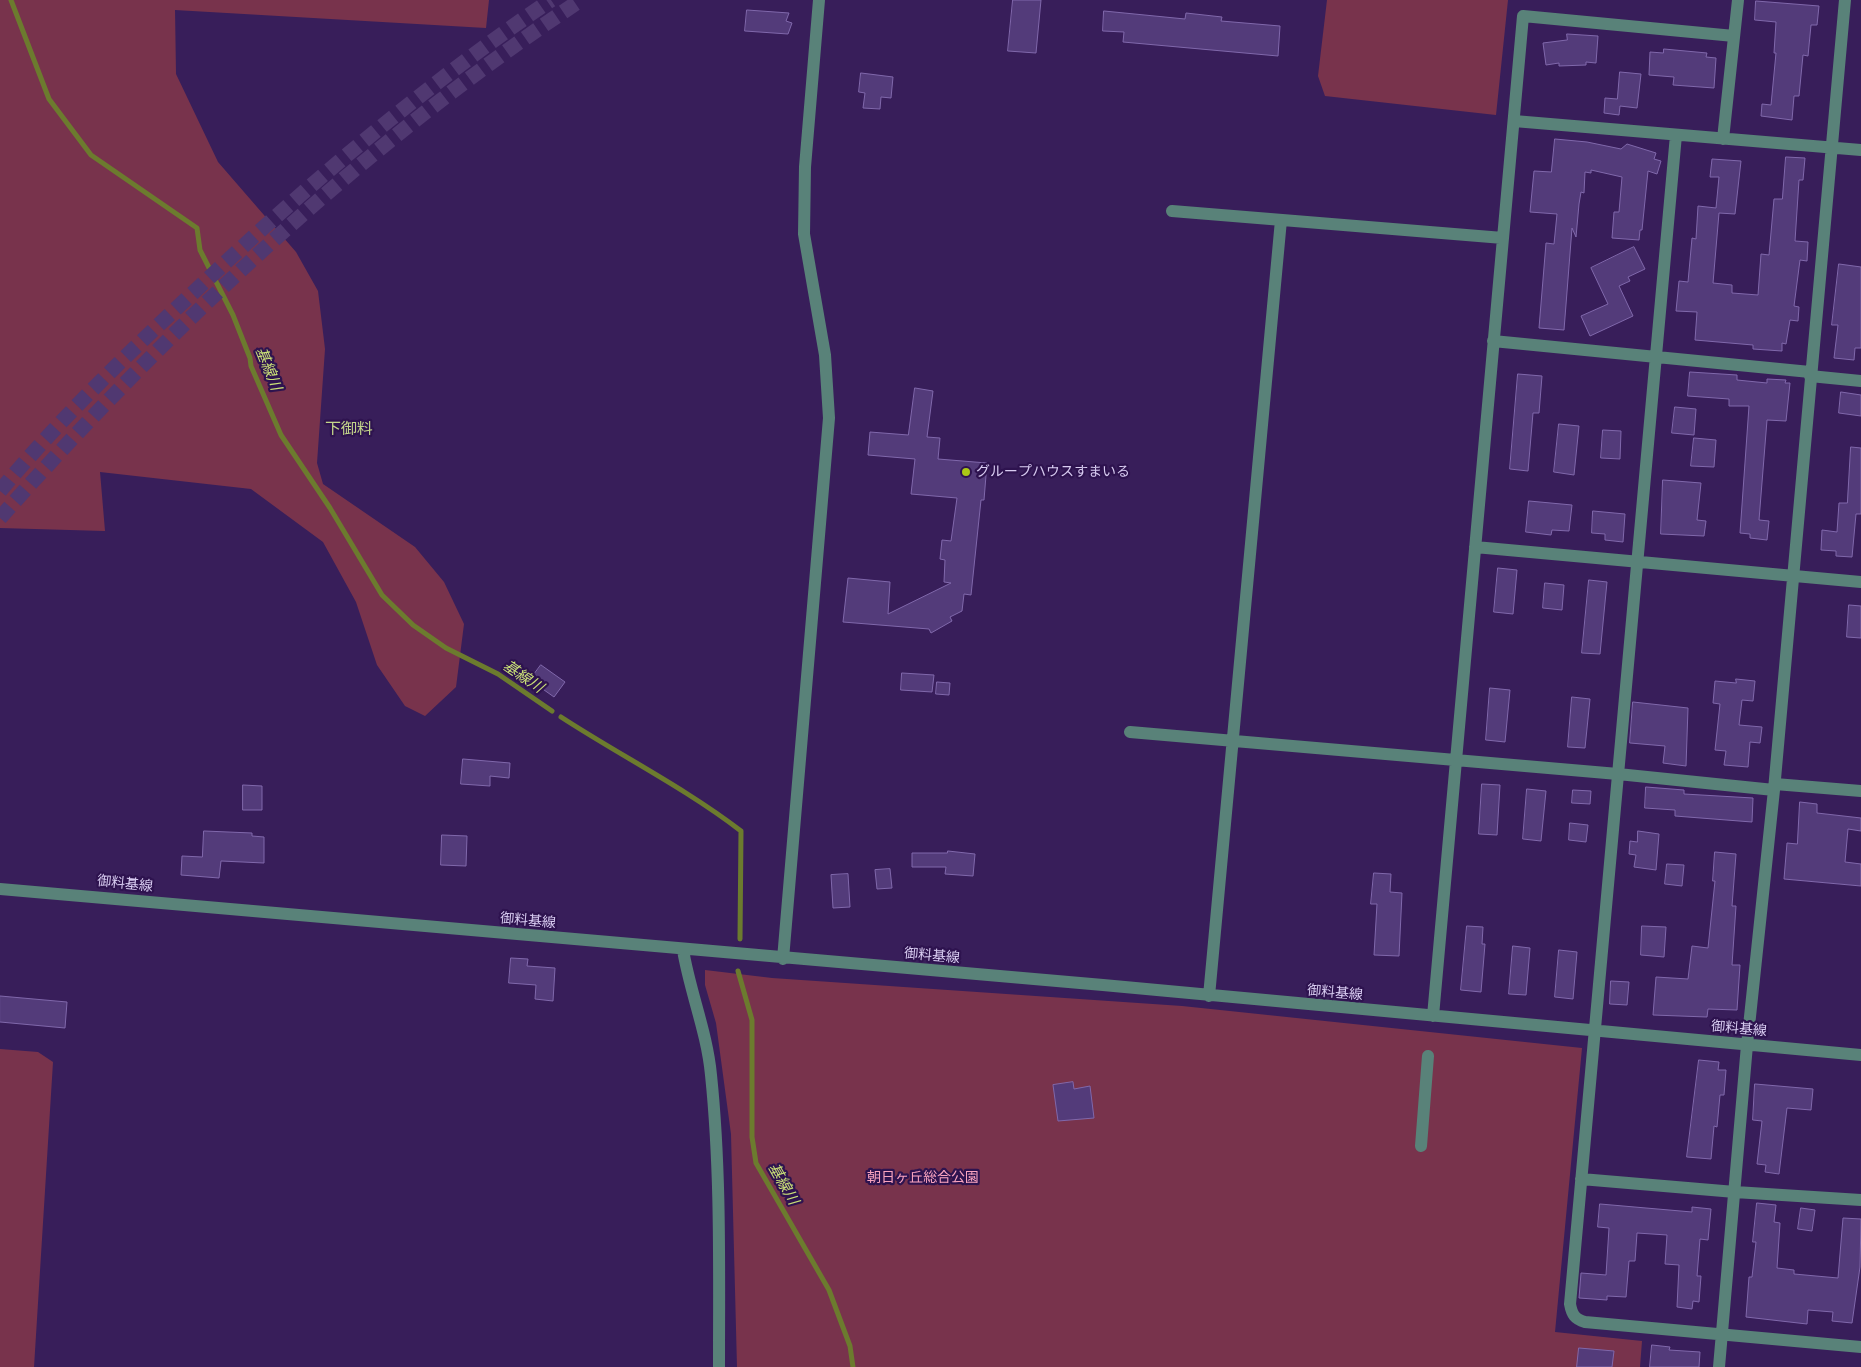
<!DOCTYPE html>
<html>
<head>
<meta charset="utf-8">
<style>
  body { margin:0 }
  canvas { display:block; background:#381e5a }
</style>
</head>
<body>
<canvas width="1861" height="1367"></canvas>
<script>
const ctx = document.querySelector('canvas').getContext('2d');
ctx.lineJoin = 'round';
function fill(path, color) { ctx.fillStyle = color; ctx.fill(path, 'evenodd'); }
function strokePath(path, color, width, dash) { ctx.strokeStyle = color; ctx.lineWidth = width; ctx.lineCap = dash ? 'butt' : 'round'; ctx.setLineDash(dash || []); ctx.stroke(path); }
function write(font, color, halo, rows, align = 'center') {
  ctx.font = font + ' "IBM Plex Sans","Noto Sans JP",sans-serif'; ctx.lineWidth = 4.5; ctx.setLineDash([]); ctx.textBaseline = 'middle'; ctx.strokeStyle = halo; ctx.fillStyle = color; for (const [text, x, y, turn = 0] of rows) {
    ctx.save(); ctx.translate(x, y); ctx.rotate((+turn || 0) * Math.PI / 180); ctx.textAlign = isNaN(turn) ? turn : align; if (halo) ctx.strokeText(text, 0, 0); ctx.fillText(text, 0, 0); ctx.restore();
  }
}
fill(new Path2D(`
  M 0,0 L 489,0 L 486,28 L 175,10 L 176,74 L 218,162 L 296,252 L 318,291 L 325,349 L 317,463 L 323,484 L 415,547 L 444,582 L 464,624 L 456,687 L 425,716 L 405,706 L 377,665 L 356,602 L 323,542 L 251,489 L 100,472 L 105,531 L 0,528 Z
  M 1327,0 L 1508,0 L 1496,115 L 1325,96 L 1318,76 Z
  M 705,970 L 772,978 L 1182,1006 L 1582,1048 L 1555,1332 L 1642,1341 L 1640,1367 L 737,1367 L 731,1134 L 716,1023 L 705,985 Z
  M 0,1049 L 38,1052 L 53,1062 L 34,1367 L 0,1367 Z`), '#78334c');
strokePath(new Path2D(`
  M 11,0 L 49,99 L 91,155 L 197,228 L 200,250 L 233,315 L 250,358 L 251,366 L 281,435 L 330,508 L 382,595 L 413,625 L 446,648 L 498,674 L 552,711
  M 561,717 C 621,756 685,788 741,831 L 740,939
  M 738,971 L 752,1020 L 752,1137 L 756,1163 L 829,1290 L 850,1346 L 853,1367`), '#6c7b2e', 5);
const building = new Path2D(`
  M 1013,0 L 1041,0 L 1036,53 L 1008,51 Z
  M 1756,1 L 1819,6 L 1817,25 L 1811,25 L 1808,56 L 1803,55 L 1799,96 L 1794,96 L 1792,120 L 1761,116 L 1762,104 L 1771,105 L 1776,53 L 1774,53 L 1776,22 L 1755,20 Z
  M 747,10 L 789,13 L 786,21 L 792,23 L 788,34 L 745,31 Z
  M 1104,11 L 1185,19 L 1186,13 L 1222,17 L 1221,21 L 1280,26 L 1278,56 L 1123,42 L 1124,32 L 1103,31 Z
  M 1567,34 L 1598,36 L 1596,63 L 1586,62 L 1586,65 L 1559,66 L 1559,63 L 1546,65 L 1543,43 L 1567,40 Z
  M 1664,49 L 1707,53 L 1706,57 L 1716,58 L 1714,88 L 1673,85 L 1674,77 L 1649,75 L 1650,52 L 1663,53 Z
  M 1620,72 L 1641,74 L 1637,108 L 1620,106 L 1619,115 L 1604,113 L 1605,98 L 1617,99 Z
  M 861,73 L 893,77 L 891,98 L 881,97 L 880,109 L 863,108 L 865,93 L 859,92 Z
  M 1555,139 L 1587,142 L 1621,149 L 1627,144 L 1656,153 L 1654,159 L 1661,161 L 1657,174 L 1648,171 L 1642,230 L 1640,230 L 1639,240 L 1612,238 L 1614,212 L 1619,212 L 1622,177 L 1591,170 L 1591,173 L 1585,172 L 1584,193 L 1581,192 L 1579,204 L 1576,237 L 1572,228 L 1564,330 L 1539,328 L 1546,243 L 1554,244 L 1557,214 L 1530,212 L 1534,171 L 1551,172 Z
  M 1786,157 L 1805,158 L 1803,180 L 1799,180 L 1795,241 L 1808,242 L 1807,261 L 1800,260 L 1794,306 L 1799,307 L 1798,321 L 1790,320 L 1786,344 L 1782,343 L 1782,351 L 1753,349 L 1753,345 L 1695,340 L 1697,312 L 1676,311 L 1679,281 L 1688,282 L 1692,238 L 1696,239 L 1698,206 L 1716,208 L 1719,177 L 1710,177 L 1712,159 L 1741,161 L 1735,214 L 1719,213 L 1713,283 L 1732,285 L 1732,293 L 1758,295 L 1761,254 L 1769,255 L 1774,199 L 1782,199 Z
  M 1634,247 L 1645,269 L 1628,277 L 1630,281 L 1619,286 L 1633,316 L 1590,336 L 1581,316 L 1608,304 L 1591,268 Z
  M 1839,264 L 1861,267 L 1861,348 L 1855,348 L 1854,360 L 1834,358 L 1838,325 L 1832,325 Z
  M 1690,372 L 1737,375 L 1737,380 L 1767,383 L 1767,379 L 1786,380 L 1785,383 L 1790,383 L 1786,421 L 1767,420 L 1759,520 L 1769,521 L 1767,540 L 1750,538 L 1750,534 L 1740,533 L 1749,406 L 1729,406 L 1729,399 L 1688,396 Z
  M 1518,374 L 1542,376 L 1539,413 L 1533,413 L 1528,471 L 1510,469 Z
  M 915,388 L 933,391 L 927,437 L 940,438 L 938,459 L 987,463 L 984,500 L 981,500 L 971,595 L 964,594 L 962,611 L 950,617 L 952,621 L 931,633 L 929,629 L 843,622 L 848,578 L 890,582 L 888,614 L 951,583 L 944,582 L 945,560 L 940,559 L 942,540 L 951,541 L 957,498 L 911,494 L 915,459 L 868,455 L 870,432 L 908,435 Z
  M 1841,392 L 1861,395 L 1861,416 L 1839,413 Z
  M 1675,407 L 1696,409 L 1694,435 L 1672,433 Z
  M 1559,424 L 1579,426 L 1574,475 L 1554,472 Z
  M 1603,430 L 1621,431 L 1620,459 L 1601,458 Z
  M 1694,438 L 1716,440 L 1714,467 L 1691,466 Z
  M 1851,447 L 1861,448 L 1861,514 L 1856,514 L 1852,557 L 1836,556 L 1836,551 L 1821,550 L 1822,530 L 1837,532 L 1839,503 L 1847,503 Z
  M 1663,480 L 1701,483 L 1697,520 L 1706,521 L 1704,536 L 1661,534 Z
  M 1529,501 L 1572,505 L 1569,531 L 1552,530 L 1551,535 L 1526,532 Z
  M 1593,511 L 1625,514 L 1623,542 L 1605,540 L 1605,534 L 1592,533 Z
  M 1498,568 L 1517,570 L 1513,614 L 1494,612 Z
  M 1589,580 L 1607,582 L 1600,654 L 1582,653 Z
  M 1545,583 L 1564,585 L 1562,610 L 1543,608 Z
  M 1849,605 L 1861,606 L 1861,638 L 1847,637 Z
  M 541,665 L 565,682 L 554,697 L 530,680 Z
  M 902,673 L 934,675 L 932,692 L 901,690 Z
  M 1736,679 L 1755,681 L 1753,701 L 1742,700 L 1739,725 L 1762,727 L 1760,743 L 1750,742 L 1748,767 L 1724,765 L 1726,751 L 1715,750 L 1720,704 L 1713,703 L 1715,681 L 1736,683 Z
  M 937,682 L 950,683 L 949,695 L 936,694 Z
  M 1490,688 L 1510,690 L 1505,742 L 1486,740 Z
  M 1572,697 L 1590,699 L 1585,748 L 1568,747 Z
  M 1633,702 L 1688,708 L 1686,766 L 1663,763 L 1665,746 L 1630,743 Z
  M 463,759 L 510,763 L 509,778 L 490,776 L 490,786 L 461,784 Z
  M 1482,784 L 1500,785 L 1497,835 L 1479,834 Z
  M 243,785 L 262,786 L 262,810 L 243,810 Z
  M 1646,787 L 1684,790 L 1684,794 L 1753,798 L 1752,822 L 1675,816 L 1675,810 L 1645,808 Z
  M 1527,789 L 1546,791 L 1541,841 L 1523,839 Z
  M 1573,790 L 1591,791 L 1590,804 L 1572,803 Z
  M 1800,802 L 1817,804 L 1817,813 L 1861,818 L 1861,831 L 1848,829 L 1845,862 L 1861,864 L 1861,886 L 1784,879 L 1787,843 L 1797,844 Z
  M 1570,823 L 1588,825 L 1586,842 L 1569,840 Z
  M 204,831 L 252,833 L 252,836 L 264,837 L 264,863 L 221,861 L 219,878 L 181,875 L 182,856 L 202,857 Z
  M 1638,831 L 1659,834 L 1656,870 L 1634,867 L 1636,855 L 1629,854 L 1630,841 L 1637,842 Z
  M 442,835 L 467,836 L 466,866 L 441,865 Z
  M 948,851 L 975,854 L 973,876 L 945,874 L 946,867 L 912,867 L 912,853 L 947,853 Z
  M 1715,852 L 1736,854 L 1732,906 L 1736,906 L 1732,965 L 1740,965 L 1737,1010 L 1708,1009 L 1707,1017 L 1653,1015 L 1656,977 L 1688,979 L 1692,946 L 1708,948 L 1715,881 L 1713,881 Z
  M 1667,864 L 1684,865 L 1682,886 L 1665,884 Z
  M 890,869 L 892,888 L 877,889 L 875,870 Z
  M 1374,873 L 1391,874 L 1390,892 L 1402,893 L 1399,956 L 1374,955 L 1377,904 L 1371,904 Z
  M 848,874 L 850,907 L 833,908 L 831,875 Z
  M 1467,926 L 1483,927 L 1482,944 L 1485,944 L 1481,992 L 1461,990 Z
  M 1642,926 L 1666,927 L 1664,957 L 1641,955 Z
  M 1513,946 L 1530,948 L 1526,995 L 1509,994 Z
  M 1559,950 L 1577,952 L 1573,999 L 1555,997 Z
  M 511,958 L 528,959 L 527,966 L 555,968 L 553,1001 L 535,999 L 536,985 L 509,983 Z
  M 1611,981 L 1629,982 L 1627,1005 L 1610,1004 Z
  M 0,996 L 67,1002 L 65,1028 L 0,1022 Z
  M 1699,1060 L 1719,1062 L 1718,1070 L 1726,1070 L 1724,1095 L 1720,1095 L 1717,1127 L 1714,1126 L 1711,1159 L 1687,1157 Z
  M 1073,1082 L 1074,1089 L 1090,1086 L 1094,1118 L 1058,1121 L 1053,1085 Z
  M 1755,1084 L 1813,1089 L 1811,1110 L 1787,1108 L 1779,1174 L 1765,1172 L 1766,1165 L 1757,1164 L 1762,1121 L 1753,1120 Z
  M 1757,1203 L 1776,1205 L 1774,1222 L 1780,1223 L 1777,1268 L 1794,1270 L 1794,1274 L 1838,1278 L 1843,1218 L 1861,1219 L 1860,1267 L 1852,1323 L 1832,1321 L 1833,1312 L 1808,1310 L 1807,1324 L 1746,1317 L 1749,1277 L 1752,1277 L 1756,1242 L 1753,1242 Z
  M 1600,1204 L 1692,1212 L 1692,1207 L 1711,1209 L 1708,1240 L 1700,1239 L 1697,1276 L 1701,1276 L 1699,1302 L 1693,1301 L 1692,1309 L 1677,1307 L 1679,1265 L 1665,1264 L 1667,1235 L 1637,1233 L 1635,1261 L 1629,1261 L 1626,1297 L 1607,1296 L 1607,1300 L 1579,1298 L 1581,1273 L 1606,1275 L 1609,1228 L 1598,1227 Z
  M 1801,1208 L 1815,1210 L 1812,1231 L 1798,1229 Z
  M 1652,1345 L 1670,1347 L 1669,1350 L 1700,1352 L 1699,1367 L 1650,1367 Z
  M 1579,1348 L 1614,1351 L 1612,1367 L 1577,1367 Z`);
fill(building, '#533b7a');
strokePath(building, '#8068ab', 1);
strokePath(new Path2D(`
  M 0,491 C 60,419 127,354 195,291 C 306,186 424,86 551,0
  M 0,518 C 170,326 366,142 581,0`), '#503871', 15, [15, 8]);
strokePath(new Path2D(`
  M 1514,121 L 1861,150
  M 1676,135 L 1570,1304 C 1572,1315 1575,1319 1585,1322 L 1861,1347
  M 1723,139 L 1738,0
  M 1172,211 L 1503,238
  M 1493,341 L 1810,372
  M 1810,376 L 1861,381
  M 1475,547 L 1861,582
  M 1130,732 L 1618,774 L 1774,790
  M 1775,784 L 1861,791
  M 0,889 L 1103,985 L 1861,1055
  M 683,950 C 690,992 707,1032 711,1075 C 721,1172 719,1270 719,1367
  M 783,959 L 829,418 L 825,355 L 804,234 L 805,167 L 819,0
  M 1209,996 L 1281,220
  M 1433,1016 L 1523,16 L 1734,36
  M 1421,1146 L 1428,1056
  M 1581,1179 L 1735,1192 L 1861,1200
  M 1719,1367 L 1747,1045 L 1774,790 L 1845,0`), '#598279', 12);
for (const [x, y, r, color] of [
  [966,472,5,"#abc716"]
]) { const dot = new Path2D(); dot.arc(x, y, r, 0, 2 * Math.PI); ctx.fillStyle = color; ctx.fill(dot); strokePath(dot, '#2e134f', 2); }
write('14px', '#d8ccf1', '#2e134f', [
  ["グループハウスすまいる",976,472]
], 'left');
write('14px', '#d8ccf1', '#2e134f', [
  ["御料基線",125,884,6],
  ["御料基線",528,921,5],
  ["御料基線",932,956,5],
  ["御料基線",1335,993,5],
  ["御料基線",1739,1029,5]
]);
write('14px', '#faa4bf', '#2e134f', [
  ["朝日ヶ丘総合公園",923,1178]
]);
write('italic 15px', '#cae177', '#2e134f', [
  ["基線川",268,369,68],
  ["基線川",523,677,34],
  ["基線川",783,1184,60]
]);
write('16px', '#c3d58a', '#2e134f', [
  ["下御料",349,429]
]);
</script>
</body>
</html>
